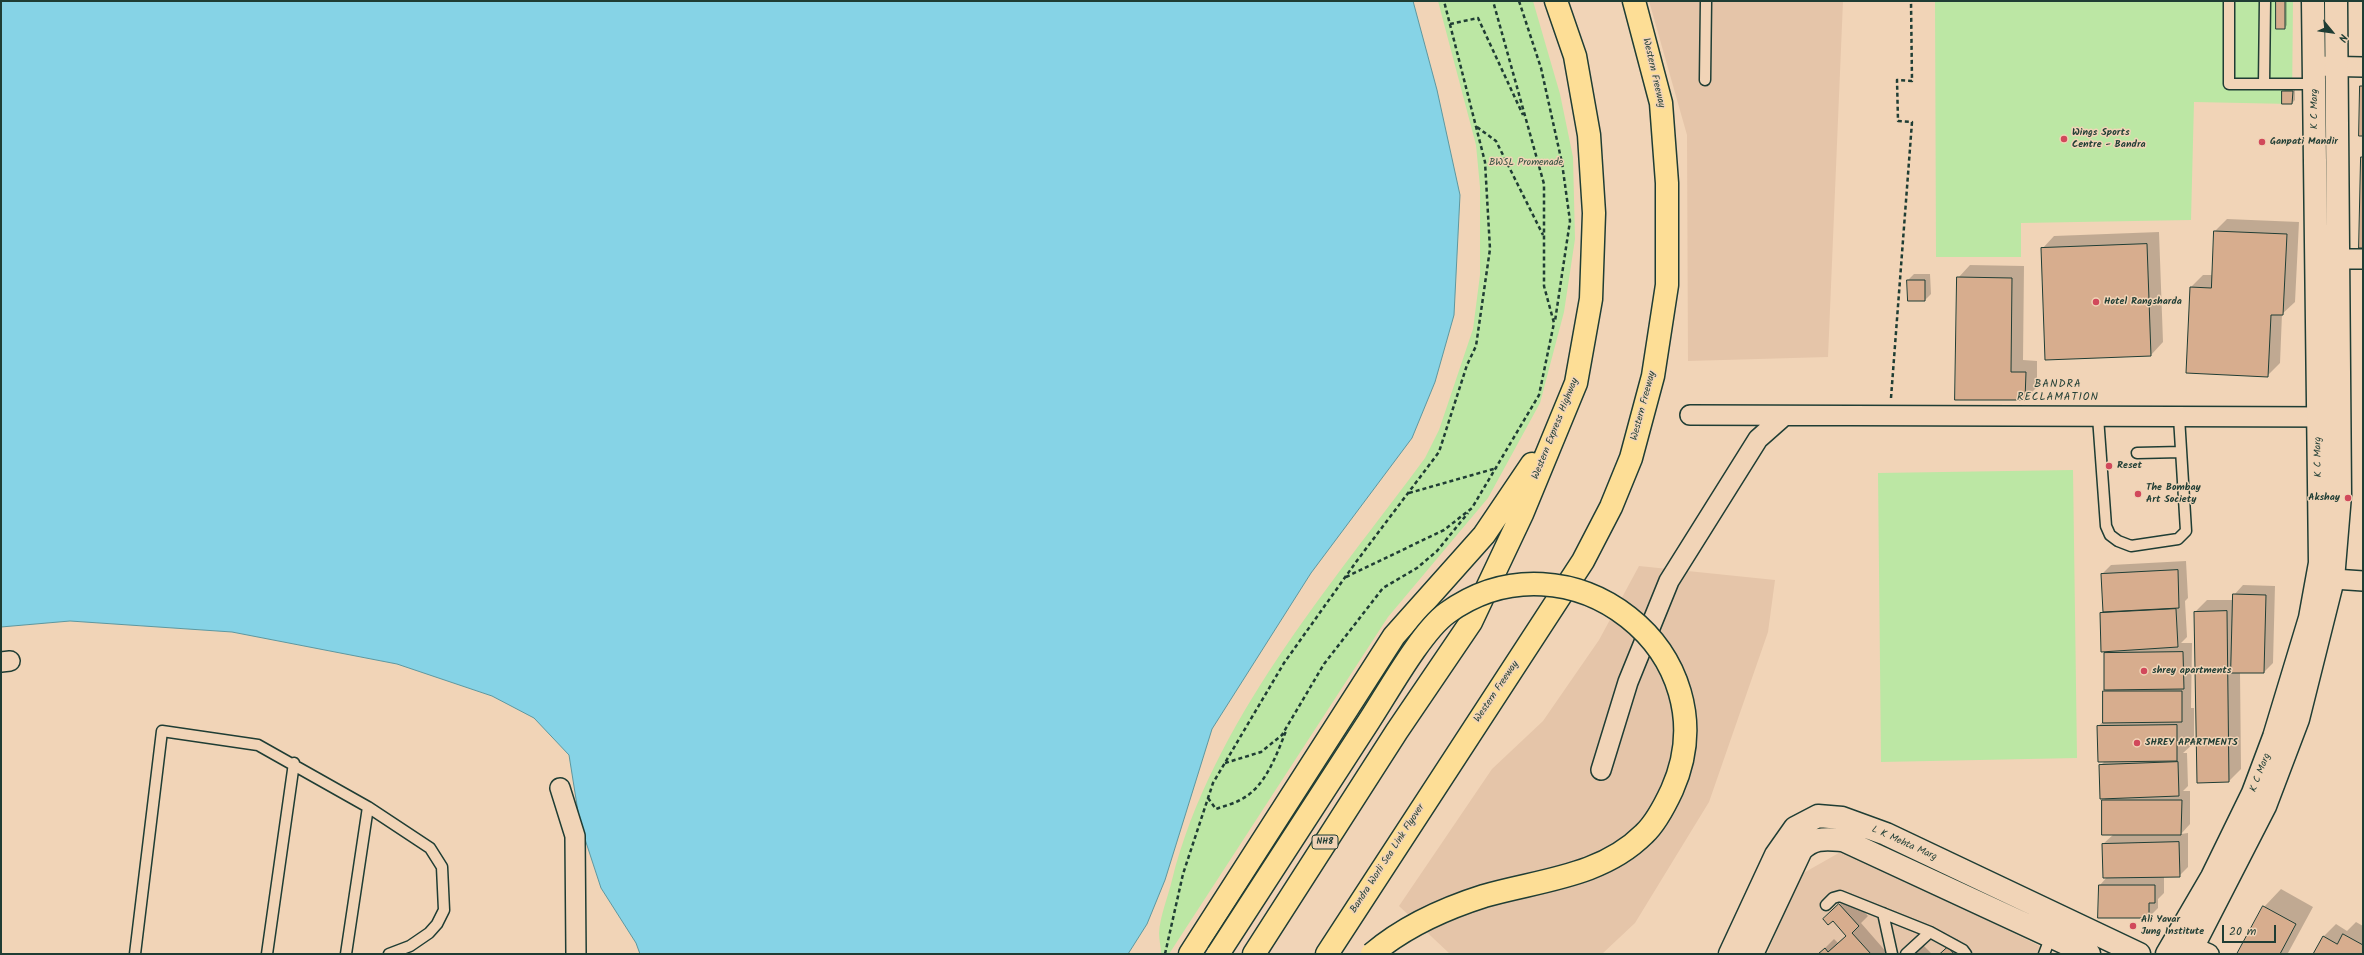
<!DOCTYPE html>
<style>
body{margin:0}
#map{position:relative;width:2364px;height:955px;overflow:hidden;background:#f1d4b7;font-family:Kalam,sans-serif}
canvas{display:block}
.frame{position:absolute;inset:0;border:2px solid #1f3d34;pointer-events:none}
.north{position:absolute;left:2312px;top:12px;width:40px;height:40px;-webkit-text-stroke:3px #f1d4b7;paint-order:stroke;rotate:119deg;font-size:11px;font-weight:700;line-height:16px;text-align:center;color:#1f3d34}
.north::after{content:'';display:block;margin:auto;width:14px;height:18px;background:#1f3d34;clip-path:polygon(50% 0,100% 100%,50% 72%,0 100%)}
.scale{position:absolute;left:2222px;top:925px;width:54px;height:18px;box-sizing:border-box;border:2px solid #1f3d34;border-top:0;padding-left:5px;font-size:12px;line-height:14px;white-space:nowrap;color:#1f3d34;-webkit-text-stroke:3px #f1d4b7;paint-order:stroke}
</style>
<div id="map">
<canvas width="2364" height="955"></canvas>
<div class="frame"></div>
<div class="north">N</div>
<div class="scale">20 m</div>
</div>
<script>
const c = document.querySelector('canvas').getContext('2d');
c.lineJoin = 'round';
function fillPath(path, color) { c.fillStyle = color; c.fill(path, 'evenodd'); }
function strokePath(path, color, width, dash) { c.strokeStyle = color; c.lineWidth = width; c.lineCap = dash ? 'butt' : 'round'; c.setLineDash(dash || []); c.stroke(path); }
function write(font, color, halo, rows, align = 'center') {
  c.font = font + ' Kalam,sans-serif'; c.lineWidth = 3; c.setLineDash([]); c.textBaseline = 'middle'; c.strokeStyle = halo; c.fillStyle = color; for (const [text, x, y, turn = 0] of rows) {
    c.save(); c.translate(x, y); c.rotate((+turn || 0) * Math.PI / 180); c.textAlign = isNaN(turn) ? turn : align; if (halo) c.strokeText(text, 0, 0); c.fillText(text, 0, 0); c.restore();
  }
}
fillPath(new Path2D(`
 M 1649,1 L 1843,1 L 1828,357 L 1688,361 L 1687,135 Z
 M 1639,566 L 1775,580 L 1768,632 L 1709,802 L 1635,923 L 1602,954 L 1450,954 L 1399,906 L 1492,769 L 1543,721 L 1599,640 Z
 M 1844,850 L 2056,954 L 1767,954 L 1800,875 Z`), '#e5c5a9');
fillPath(new Path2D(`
 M 1438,1 L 1533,1 L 1560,94 L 1573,157 L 1575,239 L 1564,312 L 1540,403 L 1488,498 L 1388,617 L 1169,954 L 1161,954 C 1161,947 1159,940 1159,933 C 1160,916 1168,897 1172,880 C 1212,722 1329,588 1425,458 L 1439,430 L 1473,329 L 1480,275 L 1480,187 L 1476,145 Z
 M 1935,1 L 2293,1 L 2292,104 L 2194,102 L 2191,220 L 2021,223 L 2021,257 L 1936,257 Z
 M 2073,470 L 2077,758 L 1881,762 L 1878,473 Z`), '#bce7a4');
const water = new Path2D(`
 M 1,1 L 1413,1 L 1437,90 L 1460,195 L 1454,315 L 1435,382 L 1412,438 L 1311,573 L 1212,729 L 1165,880 L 1147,924 L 1128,954 L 640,954 L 636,943 L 601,888 L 580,824 L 569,755 L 534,718 L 492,696 L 397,664 L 232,632 L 70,621 L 1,627 Z`);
fillPath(water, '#86d3e6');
strokePath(water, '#5d979f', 1);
fillPath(new Path2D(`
 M 2277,1 L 2287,1 L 2287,25 L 2285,28 Z
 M 2286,89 L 2295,89 L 2295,100 L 2292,103 L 2283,92 Z
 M 2227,219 L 2299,222 L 2295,302 L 2282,314 L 2280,363 L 2267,376 L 2191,287 L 2203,275 L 2213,275 L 2215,231 Z
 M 2159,232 L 2163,342 L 2151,355 L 2042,249 L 2054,236 Z
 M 1970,265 L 2024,266 L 2023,360 L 2037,361 L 2037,387 L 2025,399 L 1958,278 Z
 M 1914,274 L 1930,274 L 1931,294 L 1925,300 L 1908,280 Z
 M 2186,561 L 2188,598 L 2185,601 L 2187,637 L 2181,643 L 2192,643 L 2191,708 L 2194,708 L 2194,743 L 2183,753 L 2187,753 L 2188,786 L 2183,791 L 2190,791 L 2190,824 L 2181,834 L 2188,833 L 2188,867 L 2179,876 L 2164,876 L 2164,893 L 2158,899 L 2158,908 L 2149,917 L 2099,917 L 2100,885 L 2107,877 L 2103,844 L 2114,834 L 2103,801 L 2106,798 L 2100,766 L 2105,761 L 2098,726 L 2104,721 L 2104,692 L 2107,689 L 2105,653 L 2107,650 L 2101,614 L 2104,611 L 2102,574 L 2111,565 Z
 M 2243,585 L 2275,586 L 2273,663 L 2264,672 L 2240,672 L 2241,769 L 2229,781 L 2195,612 L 2207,600 L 2234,600 L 2234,595 Z
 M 2281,889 L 2313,907 L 2288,953 L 2239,954 L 2264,907 Z
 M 1849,896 L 1868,916 L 1861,923 L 1888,954 L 1819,954 L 1834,939 L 1838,943 L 1847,935 L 1833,910 Z
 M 2356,922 L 2363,926 L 2363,954 L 2314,954 L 2324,936 L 2336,924 L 2347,931 Z
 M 1957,939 L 1966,948 L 1961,954 L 1941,954 Z
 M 1923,945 L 1932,954 L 1913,954 Z`), '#0003');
const building = new Path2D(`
 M 2276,1 L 2285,1 L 2285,29 L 2276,29 Z
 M 2360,86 L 2363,86 L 2363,136 L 2359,136 Z
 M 2282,91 L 2293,91 L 2292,104 L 2282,104 Z
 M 2361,157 L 2363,157 L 2363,248 L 2359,248 Z
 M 2214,231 L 2287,234 L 2283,315 L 2271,315 L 2268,377 L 2186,373 L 2190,287 L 2211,288 Z
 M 2147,244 L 2151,356 L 2045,360 L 2041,248 Z
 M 1957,277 L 2012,278 L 2011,372 L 2026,372 L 2025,400 L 1955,400 Z
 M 1907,280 L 1925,280 L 1925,301 L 1908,301 Z
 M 2178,570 L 2179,608 L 2103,612 L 2101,574 Z
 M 2233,594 L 2266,595 L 2264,673 L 2231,673 Z
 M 2176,609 L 2178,647 L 2101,652 L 2100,613 Z
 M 2227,611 L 2229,782 L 2197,783 L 2194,612 Z
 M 2183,652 L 2184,689 L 2104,690 L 2104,653 Z
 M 2103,691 L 2182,691 L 2182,722 L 2103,723 Z
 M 2177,725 L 2177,761 L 2098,762 L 2097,726 Z
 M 2178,762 L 2179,796 L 2100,799 L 2099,765 Z
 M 2102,800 L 2182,800 L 2181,835 L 2102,835 Z
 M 2179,842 L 2180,877 L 2103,878 L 2102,844 Z
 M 2099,885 L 2155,885 L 2155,903 L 2149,903 L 2149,918 L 2098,918 Z
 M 1839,904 L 1859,926 L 1852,933 L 1871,954 L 1818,954 L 1825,948 L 1828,952 L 1846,936 L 1833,921 L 1828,925 L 1823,919 Z
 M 2263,906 L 2296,924 L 2280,954 L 2237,954 Z
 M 2343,934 L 2363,945 L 2363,954 L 2313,954 L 2323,936 L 2337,944 Z
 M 1948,947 L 1954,954 L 1940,954 Z`);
fillPath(building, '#d7ad8e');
strokePath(building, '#1f3d34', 1);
const lane = new Path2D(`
 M 2229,1 L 2229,84 L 2316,84
 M 1705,80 L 1706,1
 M 2264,84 L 2265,1
 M 2098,417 L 2106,526 L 2110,535 L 2118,541 L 2131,546 L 2178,539 L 2186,531 L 2179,417
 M 2137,453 L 2181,452
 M 1826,905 L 1833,898 L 1840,896 L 1930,932 L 1963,950 L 1966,954
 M 1883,913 L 1892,954
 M 135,954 L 162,731 L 258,745 L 368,807 L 430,848 L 442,867 L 444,910 L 437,924 L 429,933 L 410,946 L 389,954
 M 267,954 L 294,763
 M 346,954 L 368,807
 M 1906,954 L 1930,932
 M 2044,954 L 2051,936`);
const street = new Path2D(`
 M 2315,66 L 2363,67
 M 2324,259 L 2363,259
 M 1690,415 L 2332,417
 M 2319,578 L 2363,581
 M 1,662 L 10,661
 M 1601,770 L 1628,682 L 1669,581 L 1758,439 L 1784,416
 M 560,788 L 575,836 L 576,954
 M 2179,941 L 2209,954`);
const secondary = new Path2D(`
 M 1730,954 L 1776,855 L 1795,828 L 1818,816 L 1842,818 L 1886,834 L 2139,954
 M 1752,954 L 1801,850 C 1814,837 1825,839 1843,840 L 2089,954
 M 2167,954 L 2212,877 L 2253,793 L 2274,737 L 2310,618 L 2320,563 L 2313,1
 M 2189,954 L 2265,806 L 2298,719 L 2333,579 L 2340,495 L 2336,1`);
const highway = new Path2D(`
 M 1190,954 L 1394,636 L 1484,535 L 1532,464
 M 1254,954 L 1397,731 L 1471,622 L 1522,514 L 1576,383 L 1591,299 L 1594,213 L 1589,135 L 1575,56 L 1556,1
 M 1327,954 L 1583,561 L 1611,507 L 1631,458 L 1653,376 L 1667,285 L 1667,183 L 1661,103 L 1634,1`);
strokePath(lane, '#1f3d34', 13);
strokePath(street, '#1f3d34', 22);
strokePath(secondary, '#1f3d34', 25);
strokePath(highway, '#1f3d34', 25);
strokePath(new Path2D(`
 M 1519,1 L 1541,68 L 1562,163 L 1570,221 L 1555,321
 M 1450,24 L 1478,18 L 1523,115
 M 1477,127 L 1496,141 L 1543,235
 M 1891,398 L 1912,122 L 1898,121 L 1897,80 L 1912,81 L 1911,1
 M 1409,493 L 1497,468
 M 1346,577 L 1444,530 L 1472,508 L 1539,395 L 1554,323 L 1544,286 L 1544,184 L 1493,1
 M 1225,763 L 1261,752 L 1282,735 L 1324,664 L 1383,588 L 1417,568 L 1437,551 L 1468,513
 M 1208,798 L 1216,809 C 1224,806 1233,804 1240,800 C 1265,788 1276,756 1286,731
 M 1165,954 L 1183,874 L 1213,783 L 1284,663 L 1356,562 L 1439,452 L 1467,365 L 1476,346 L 1490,249 L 1485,162 L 1444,1`), '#1f3d34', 2.5, [4, 3]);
strokePath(lane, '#f1d4b7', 10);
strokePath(street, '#f1d4b7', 19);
strokePath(secondary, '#f1d4b7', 22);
strokePath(highway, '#fdde96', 22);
const highwayBridge = new Path2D(`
 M 1218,954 C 1269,876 1319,798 1369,721 C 1388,692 1421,632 1447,613 C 1569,525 1733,653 1672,790 C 1665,805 1656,823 1644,834 C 1601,877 1539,880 1484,896 C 1443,909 1405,926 1372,954`);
strokePath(highwayBridge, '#1f3d34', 25, []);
strokePath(highwayBridge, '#fdde96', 22);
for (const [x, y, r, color] of [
 [2064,139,4,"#d1495b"],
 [2262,142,4,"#d1495b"],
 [2096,302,4,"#d1495b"],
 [2109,466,4,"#d1495b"],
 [2138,494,4,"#d1495b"],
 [2348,498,4,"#d1495b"],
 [2144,671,4,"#d1495b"],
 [2137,743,4,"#d1495b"],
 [2133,926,4,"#d1495b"]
]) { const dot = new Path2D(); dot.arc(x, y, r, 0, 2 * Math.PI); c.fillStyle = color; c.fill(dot); strokePath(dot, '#f1d4b7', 1.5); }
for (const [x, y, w] of [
 [1325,842,26]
]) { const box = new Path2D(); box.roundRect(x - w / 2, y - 7, w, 14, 3); c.fillStyle = '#f1d4b7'; c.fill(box); strokePath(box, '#1f3d34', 1); }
write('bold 9px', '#1f3d34', null, [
 ["NH8",1325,842]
]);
write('10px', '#1f3d34', '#f1d4b7', [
 ["Western Freeway",1653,73,77],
 ["K C Marg",2315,109,-90],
 ["Western Freeway",1644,406,-75],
 ["Western Express Highway",1556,429,-68],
 ["K C Marg",2319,457,-91],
 ["Western Freeway",1497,692,-56],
 ["K C Marg",2261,773,-69],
 ["L K Mehta Marg",1904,844,24],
 ["Bandra Worli Sea Link Flyover",1388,859,-57]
]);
write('bold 10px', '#1f3d34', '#f1d4b7', [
 ["Wings Sports",2072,133],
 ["Centre - Bandra",2072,145],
 ["Ganpati Mandir",2270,142],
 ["Hotel Rangsharda",2104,302],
 ["Reset",2117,466],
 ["The Bombay",2146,488],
 ["Art Society",2146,500],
 ["Akshay",2340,498,"right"],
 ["shrey apartments",2152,671],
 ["SHREY APARTMENTS",2145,743],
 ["Ali Yavar",2141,920],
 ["Jung Institute",2141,932]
], 'left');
write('10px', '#2f4e3f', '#f1d4b7', [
 ["BWSL Promenade",1526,163]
]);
c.letterSpacing = '1px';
write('11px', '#1f3d34', '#f1d4b7', [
 ["BANDRA",2058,385],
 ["RECLAMATION",2058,398]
]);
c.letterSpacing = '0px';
</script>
